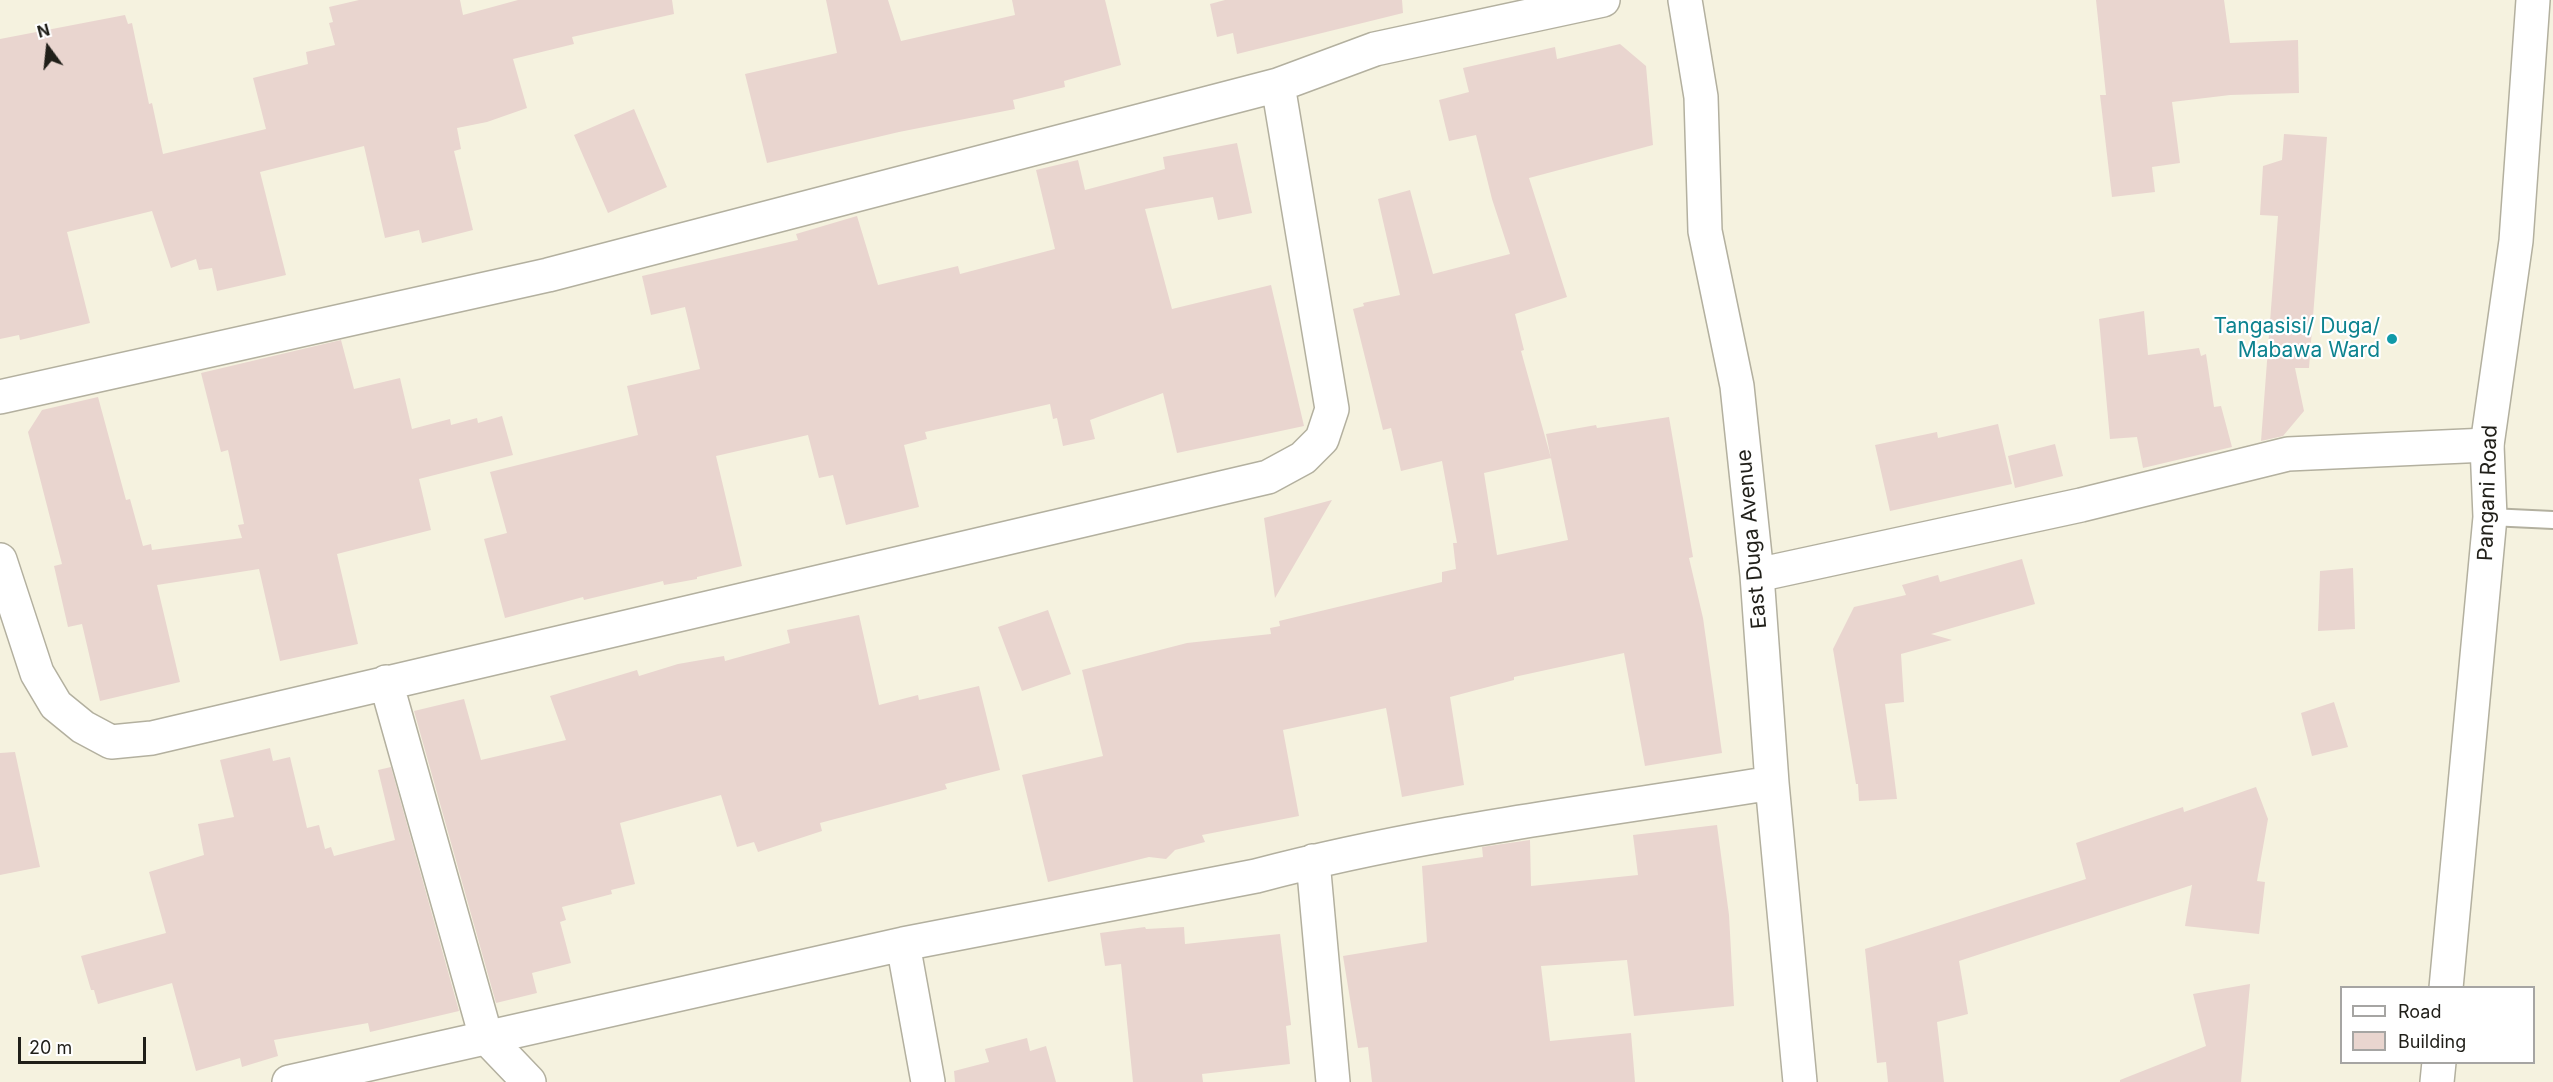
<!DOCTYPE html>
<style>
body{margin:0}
#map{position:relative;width:2553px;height:1082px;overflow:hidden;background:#f5f2df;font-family:Inter,sans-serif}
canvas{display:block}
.legend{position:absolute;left:2340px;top:986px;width:195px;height:78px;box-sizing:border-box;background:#fff;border:2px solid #a6a5a3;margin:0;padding:8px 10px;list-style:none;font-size:18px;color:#201f19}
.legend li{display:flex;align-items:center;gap:12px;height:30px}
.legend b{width:30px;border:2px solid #a6a5a3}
.north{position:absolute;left:18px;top:18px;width:60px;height:60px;-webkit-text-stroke:4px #fff;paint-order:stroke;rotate:345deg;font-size:16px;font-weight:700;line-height:24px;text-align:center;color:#201f19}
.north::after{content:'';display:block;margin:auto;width:21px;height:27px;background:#201f19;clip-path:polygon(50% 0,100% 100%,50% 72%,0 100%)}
.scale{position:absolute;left:18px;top:1037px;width:128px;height:27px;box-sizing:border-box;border:3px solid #201f19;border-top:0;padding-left:8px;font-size:18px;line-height:21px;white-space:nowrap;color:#201f19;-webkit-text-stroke:4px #fff;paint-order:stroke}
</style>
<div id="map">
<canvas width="2553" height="1082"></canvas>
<ul class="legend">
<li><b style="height:8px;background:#fff"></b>Road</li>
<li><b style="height:16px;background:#e9d5cf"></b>Building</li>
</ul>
<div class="north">N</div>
<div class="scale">20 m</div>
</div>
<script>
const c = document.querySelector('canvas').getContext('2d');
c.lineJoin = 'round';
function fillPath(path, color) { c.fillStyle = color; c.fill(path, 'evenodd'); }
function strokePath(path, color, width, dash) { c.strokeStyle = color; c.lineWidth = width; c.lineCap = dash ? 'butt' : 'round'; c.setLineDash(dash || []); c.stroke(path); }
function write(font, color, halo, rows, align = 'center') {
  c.font = font + ' Inter,sans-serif'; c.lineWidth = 4.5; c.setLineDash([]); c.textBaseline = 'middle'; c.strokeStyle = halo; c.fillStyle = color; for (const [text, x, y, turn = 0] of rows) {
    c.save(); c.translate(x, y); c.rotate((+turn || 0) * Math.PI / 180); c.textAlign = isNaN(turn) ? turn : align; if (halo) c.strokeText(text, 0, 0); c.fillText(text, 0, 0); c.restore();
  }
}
fillPath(new Path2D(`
 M 359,0 L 460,0 L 463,15 L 518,0 L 672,0 L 674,14 L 572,37 L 574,44 L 513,59 L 527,108 L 487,122 L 457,128 L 461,149 L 454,151 L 473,230 L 422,243 L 419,230 L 385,238 L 364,146 L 260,172 L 286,275 L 217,291 L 212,268 L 199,270 L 196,259 L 171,268 L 152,211 L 67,232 L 90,323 L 20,340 L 19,335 L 0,339 L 0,39 L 125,15 L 128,24 L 132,23 L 149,104 L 152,103 L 163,154 L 266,129 L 253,78 L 308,64 L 306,52 L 335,45 L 329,23 L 333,22 L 329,7 Z
 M 826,0 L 888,0 L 901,41 L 1015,15 L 1012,0 L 1105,0 L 1121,65 L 1064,81 L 1065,87 L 1013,100 L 1015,109 L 899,132 L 767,163 L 745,74 L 837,53 Z
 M 1225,0 L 1402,0 L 1403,13 L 1237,54 L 1233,33 L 1217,37 L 1210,4 Z
 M 2096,0 L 2224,0 L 2230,43 L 2298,40 L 2299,93 L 2230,95 L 2172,102 L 2180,163 L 2152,167 L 2155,192 L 2112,197 L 2100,95 L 2106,95 Z
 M 1620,44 L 1646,66 L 1653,145 L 1529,178 L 1567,297 L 1515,314 L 1524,350 L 1521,351 L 1551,458 L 1484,473 L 1497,555 L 1568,540 L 1546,434 L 1596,425 L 1597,428 L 1669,417 L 1693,557 L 1689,558 L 1703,618 L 1722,753 L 1645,766 L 1624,653 L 1514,677 L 1514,680 L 1450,697 L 1464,785 L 1402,797 L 1386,708 L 1283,730 L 1299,816 L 1202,835 L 1205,842 L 1175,850 L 1166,859 L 1149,857 L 1048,882 L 1022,775 L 1103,756 L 1082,670 L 1187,643 L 1271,634 L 1270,628 L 1280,626 L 1279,621 L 1442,582 L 1442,572 L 1456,569 L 1453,543 L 1457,543 L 1442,461 L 1401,471 L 1391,428 L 1383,430 L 1353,309 L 1364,306 L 1363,303 L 1400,295 L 1378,199 L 1410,190 L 1433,274 L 1510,254 L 1492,199 L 1476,135 L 1449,141 L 1439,100 L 1469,92 L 1463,68 L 1555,47 L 1557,59 Z
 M 634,109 L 667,187 L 608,213 L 574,135 Z
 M 2284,134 L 2327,137 L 2309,368 L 2295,368 L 2304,411 L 2283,436 L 2261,441 L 2278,216 L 2260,215 L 2263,166 L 2282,160 Z
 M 1237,143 L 1252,213 L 1218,220 L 1213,197 L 1145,209 L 1172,309 L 1271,285 L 1304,426 L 1177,453 L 1163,393 L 1090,420 L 1095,439 L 1063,446 L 1057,418 L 1053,419 L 1050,404 L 925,432 L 927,439 L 904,445 L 919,507 L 846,525 L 833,475 L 819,478 L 808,435 L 716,456 L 742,566 L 697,577 L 697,579 L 664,585 L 663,581 L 584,600 L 583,597 L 505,618 L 484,539 L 507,533 L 490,472 L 638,435 L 627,386 L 700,369 L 685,307 L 651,315 L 642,276 L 798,240 L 796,234 L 857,216 L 878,285 L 958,266 L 960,274 L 1055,249 L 1036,170 L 1078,160 L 1085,190 L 1165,169 L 1163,157 Z
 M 2144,311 L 2148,355 L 2199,348 L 2201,356 L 2206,354 L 2214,407 L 2221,406 L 2232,447 L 2143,468 L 2137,437 L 2110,439 L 2099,319 Z
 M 341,340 L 354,389 L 400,378 L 412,429 L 450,419 L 451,425 L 477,418 L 478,423 L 502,416 L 513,455 L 419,479 L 431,530 L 337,554 L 358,644 L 280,661 L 259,569 L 157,585 L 180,682 L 100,701 L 82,624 L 68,627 L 54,566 L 62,564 L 28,432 L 42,410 L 98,397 L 126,500 L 130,499 L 143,546 L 151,544 L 152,550 L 242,538 L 238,525 L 244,524 L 228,450 L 221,452 L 201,373 Z
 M 1998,424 L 2012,484 L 1890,511 L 1875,445 L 1937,432 L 1938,438 Z
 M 2055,444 L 2063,476 L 2015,488 L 2008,456 Z
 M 1332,500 L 1275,598 L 1264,518 Z
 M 2022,559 L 2035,604 L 1931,634 L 1952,640 L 1901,654 L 1904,702 L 1885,704 L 1897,799 L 1859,801 L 1858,784 L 1856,784 L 1833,649 L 1854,607 L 1906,595 L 1902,585 L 1938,575 L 1940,582 Z
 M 2353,568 L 2355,629 L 2318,631 L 2320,571 Z
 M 1048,610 L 1071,674 L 1022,691 L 998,627 Z
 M 859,615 L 879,705 L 918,695 L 919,700 L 979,686 L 1000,770 L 945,784 L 947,789 L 820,823 L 822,831 L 758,852 L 754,842 L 737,847 L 721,795 L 620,823 L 635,884 L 611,890 L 612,894 L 562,907 L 566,920 L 560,922 L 571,963 L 532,973 L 537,993 L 496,1003 L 414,711 L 464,699 L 481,760 L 566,740 L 550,696 L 637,670 L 639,676 L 678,664 L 724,656 L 725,661 L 790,643 L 787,630 Z
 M 2334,702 L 2348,747 L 2312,756 L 2301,713 Z
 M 270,748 L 273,761 L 290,757 L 307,828 L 319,825 L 325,849 L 331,847 L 334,856 L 395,840 L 378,770 L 391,767 L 459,1011 L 370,1032 L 368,1023 L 274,1040 L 278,1056 L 242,1067 L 240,1058 L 196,1071 L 172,983 L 98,1004 L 94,990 L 91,990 L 81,956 L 166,933 L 149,872 L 204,855 L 198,824 L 234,817 L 220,760 Z
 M 15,752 L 40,867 L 0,875 L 0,753 Z
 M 2256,787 L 2268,819 L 2257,881 L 2265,882 L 2259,934 L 2185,926 L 2192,885 L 1959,961 L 1968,1014 L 1937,1022 L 1944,1082 L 1888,1082 L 1886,1062 L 1877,1063 L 1865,949 L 2086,879 L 2076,843 L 2183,807 L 2184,812 Z
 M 1717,825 L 1729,915 L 1734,1006 L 1634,1016 L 1627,960 L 1541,966 L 1550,1041 L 1631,1033 L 1635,1082 L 1372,1082 L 1368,1047 L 1358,1048 L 1343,956 L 1427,942 L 1422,866 L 1483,857 L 1482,847 L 1530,840 L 1531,886 L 1638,875 L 1633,835 Z
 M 1145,927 L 1146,929 L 1184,927 L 1185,944 L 1280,934 L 1291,1025 L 1286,1026 L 1290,1064 L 1202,1074 L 1203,1082 L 1133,1082 L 1121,964 L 1105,966 L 1100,933 Z
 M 2250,984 L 2241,1082 L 2120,1082 L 2120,1080 L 2206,1046 L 2193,994 Z
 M 1027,1038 L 1030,1051 L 1046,1046 L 1056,1082 L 955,1082 L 954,1071 L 989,1062 L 985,1049 Z`), '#e9d5cf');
const lane = new Path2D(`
 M 2490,517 L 2553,520`);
const street = new Path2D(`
 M 1685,0 L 1701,97 L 1705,231 L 1737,386 L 1757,575 L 1772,783 L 1800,1082
 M 0,397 L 548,275 L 1278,85 L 1375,49 L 1603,0
 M 0,560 L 37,673 L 56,705 L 83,727 L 111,742 L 152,738 L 1268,477 L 1303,458 L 1322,439 L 1332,409 L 1278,85
 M 1757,575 L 2081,505 L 2288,454 L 2487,445
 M 386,682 L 486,1037 L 529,1082
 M 1313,861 L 1333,1082
 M 903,944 L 928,1082
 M 289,1082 L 903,944 L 1256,876 C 1425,831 1600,811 1772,783`);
const secondary = new Path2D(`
 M 2446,988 L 2490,517 L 2487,445 L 2516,241 L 2533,0
 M 2437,1082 L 2439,1062`);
strokePath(lane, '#b3b09f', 20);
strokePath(street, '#b3b09f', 36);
strokePath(secondary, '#b3b09f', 36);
strokePath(lane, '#fff', 16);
strokePath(street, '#fff', 33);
strokePath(secondary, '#fff', 33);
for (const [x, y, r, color] of [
 [2392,339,6,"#0f9aa8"]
]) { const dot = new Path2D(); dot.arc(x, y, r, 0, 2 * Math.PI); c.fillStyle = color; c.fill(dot); strokePath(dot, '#fff', 2); }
write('21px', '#0d838f', '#fff', [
 ["Tangasisi/ Duga/",2380,327],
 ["Mabawa Ward",2380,351]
], 'right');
write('21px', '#201f19', '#fff', [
 ["Pangani Road",2488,493,-88],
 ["East Duga Avenue",1752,539,-95]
]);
</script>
